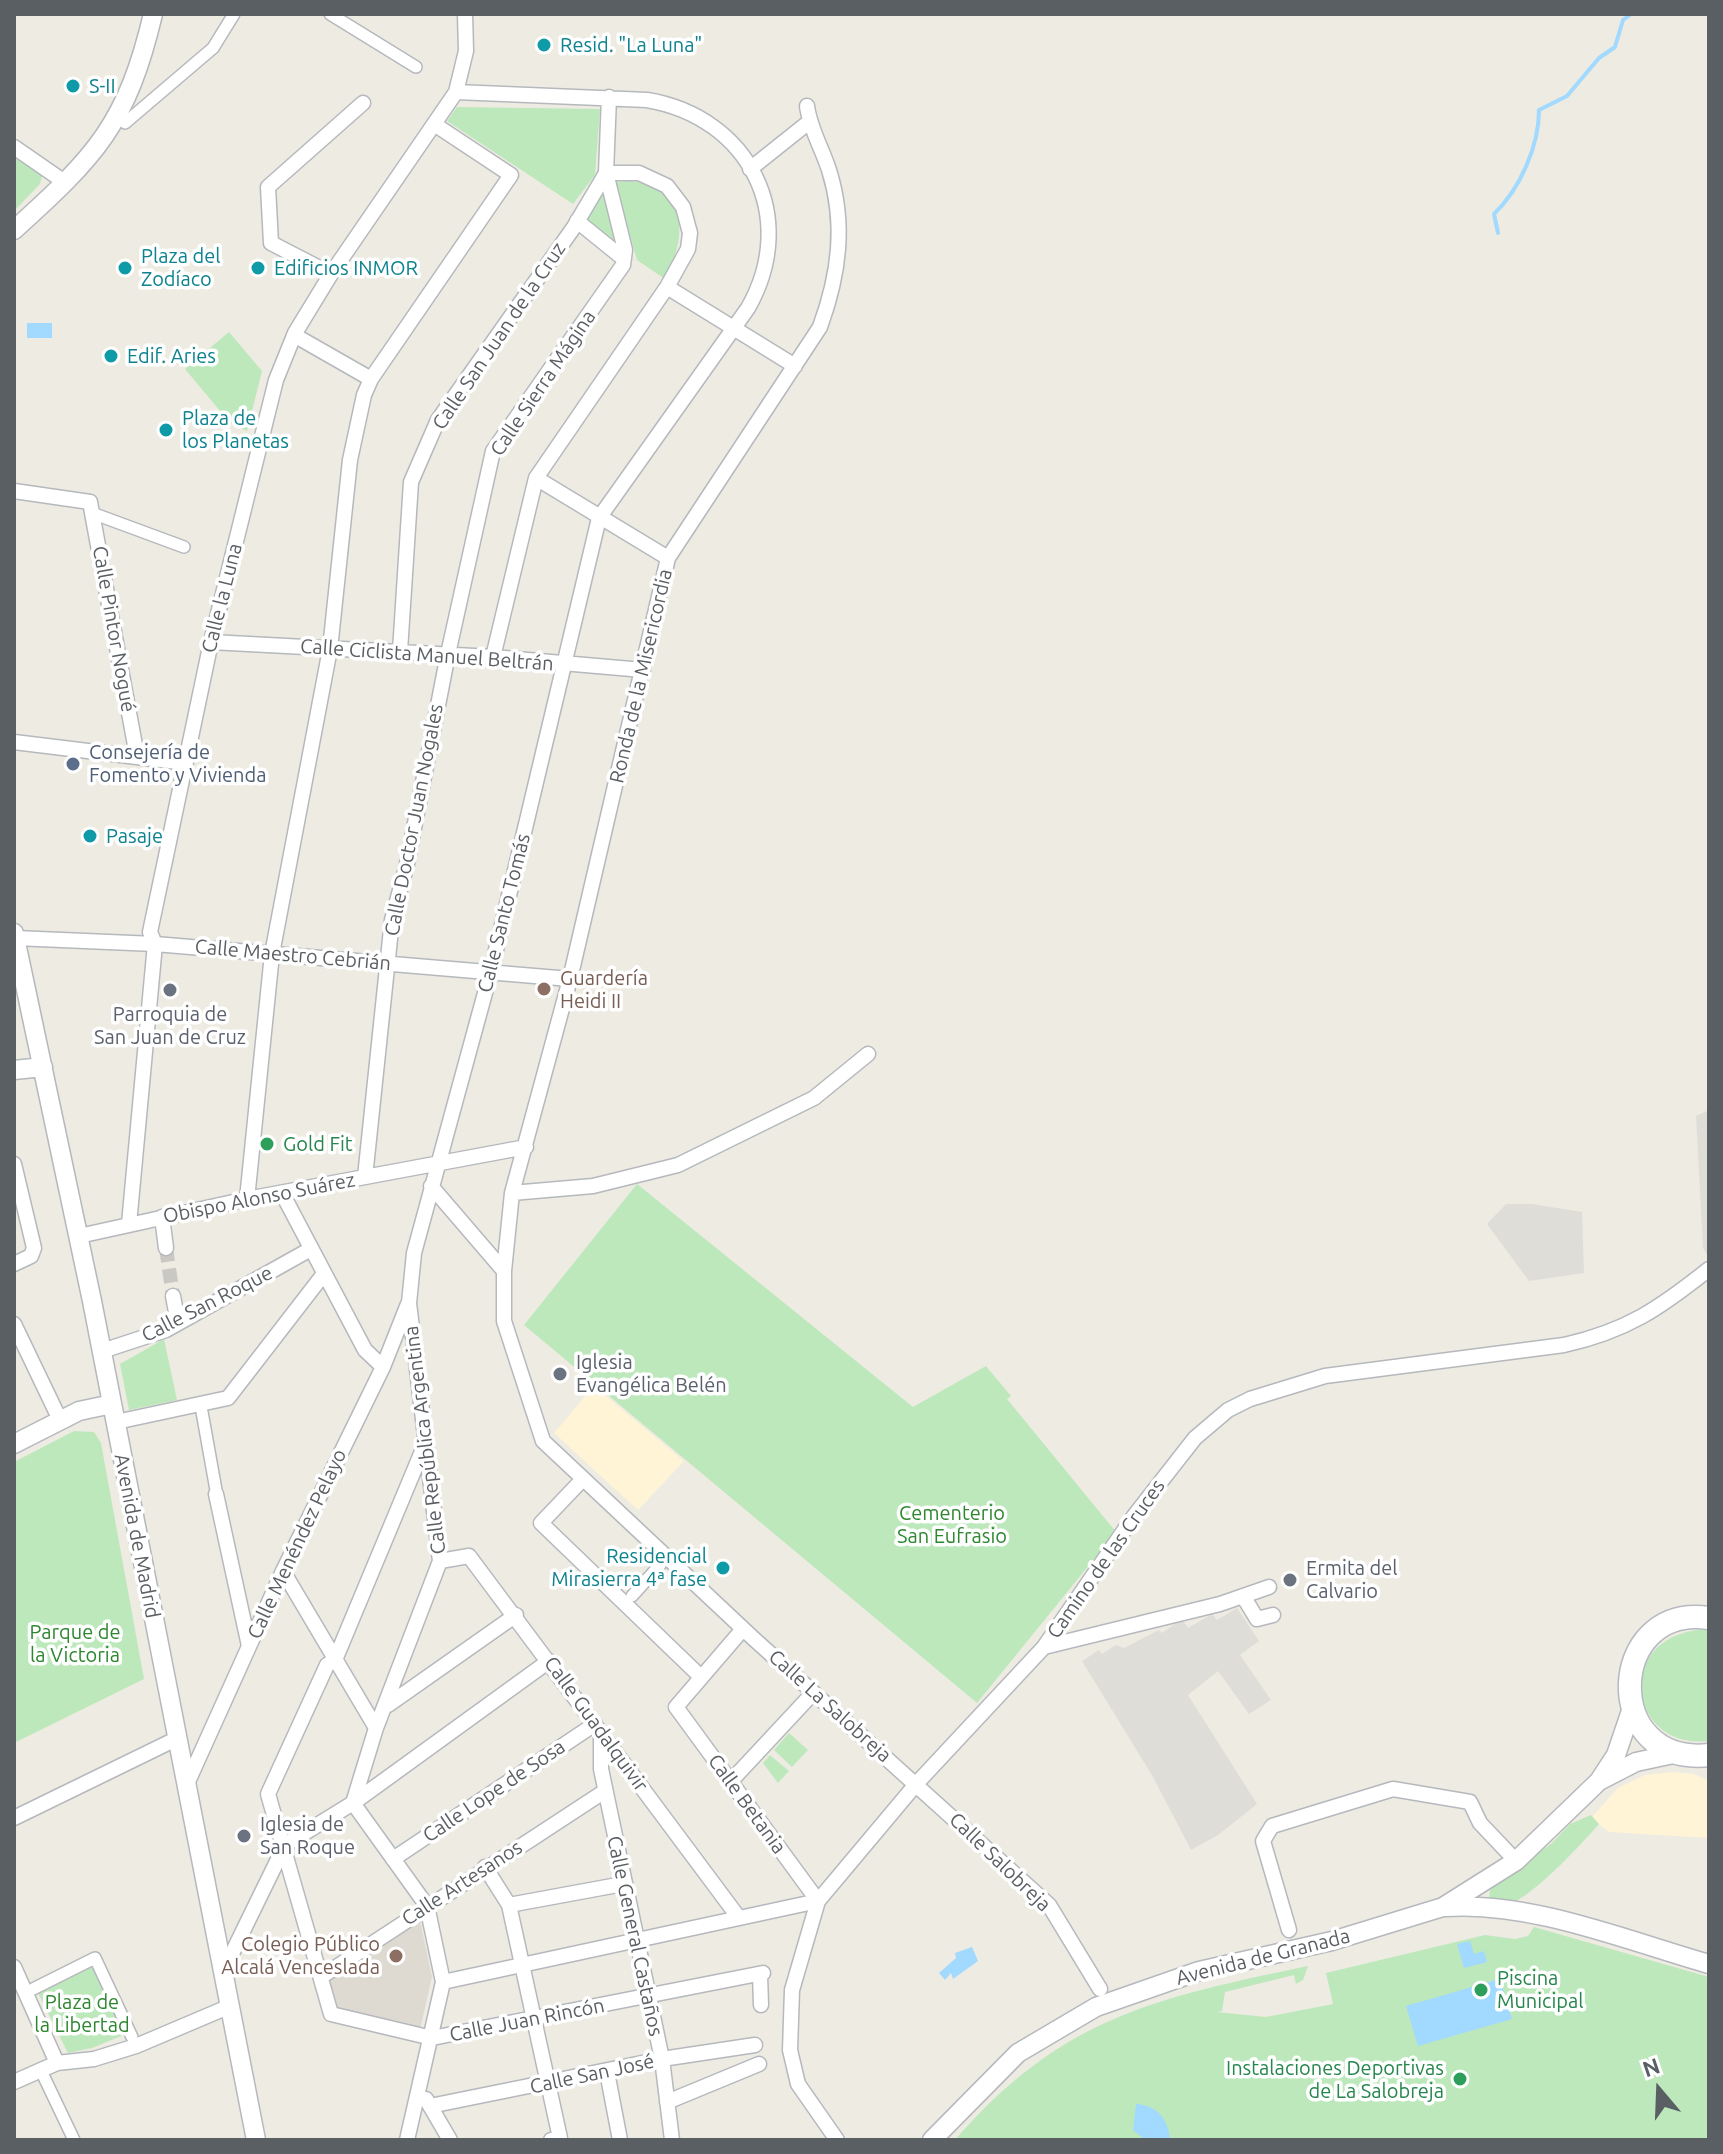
<!DOCTYPE html>
<meta charset="utf-8">
<style>
body{margin:0}
#map{position:relative;width:1723px;height:2154px;overflow:hidden;background:#eeebe2;font-family:Ubuntu,sans-serif}
canvas{display:block}
.frame{position:absolute;inset:0;border:16px solid #5a5f64;pointer-events:none}
.north{position:absolute;left:1619px;top:2050px;width:80px;height:80px;-webkit-text-stroke:6px #fff;paint-order:stroke;rotate:341deg;font-size:22px;font-weight:700;line-height:32px;text-align:center;color:#5a5f64}
.north::after{content:'';display:block;margin:auto;width:28px;height:36px;background:#5a5f64;clip-path:polygon(50% 0,100% 100%,50% 72%,0 100%)}
</style>
<div id="map">
<canvas width="1723" height="2154"></canvas>
<div class="frame"></div>
<div class="north">N</div>
</div>
<script>
const c = document.querySelector('canvas').getContext('2d');
c.lineJoin = 'round';
function fillPath(path, color) { c.fillStyle = color; c.fill(path, 'evenodd'); }
function strokePath(path, color, width, dash) { c.strokeStyle = color; c.lineWidth = width; c.lineCap = dash ? 'butt' : 'round'; c.setLineDash(dash || []); c.stroke(path); }
function write(font, color, halo, rows, align = 'center') {
  c.font = font + ' Ubuntu,sans-serif'; c.lineWidth = 7; c.setLineDash([]); c.textBaseline = 'middle'; c.strokeStyle = halo; c.fillStyle = color; for (const [text, x, y, turn = 0] of rows) {
    c.save(); c.translate(x, y); c.rotate((+turn || 0) * Math.PI / 180); c.textAlign = isNaN(turn) ? turn : align; if (halo) c.strokeText(text, 0, 0); c.fillText(text, 0, 0); c.restore();
  }
}
fillPath(new Path2D(`
 M 594,1386 L 684,1461 L 638,1510 L 554,1433 Z
 M 1673,1772 L 1694,1774 L 1709,1781 L 1709,1838 L 1609,1832 L 1591,1818 L 1618,1788 L 1645,1775 Z`), '#fff4d6');
fillPath(new Path2D(`
 M 1709,1110 L 1709,1258 L 1703,1248 L 1696,1116 Z
 M 1506,1204 L 1532,1204 L 1582,1212 L 1584,1273 L 1529,1281 L 1487,1224 Z
 M 1237,1608 L 1259,1641 L 1240,1655 L 1271,1700 L 1249,1714 L 1218,1671 L 1188,1695 L 1257,1804 L 1218,1835 L 1191,1850 L 1153,1777 L 1082,1661 L 1099,1650 L 1102,1654 L 1116,1645 L 1124,1648 L 1159,1630 L 1162,1633 L 1182,1619 L 1188,1628 L 1212,1614 L 1217,1620 Z`), '#dfddd7');
fillPath(new Path2D(`
 M 420,1920 L 432,1977 L 420,2030 L 335,2009 L 328,1980 Z`), '#dedad1');
fillPath(new Path2D(`
 M 457,107 L 600,109 L 595,175 L 573,204 L 447,121 Z
 M 14,153 L 42,176 L 40,184 L 14,211 Z
 M 631,181 C 690,189 687,238 665,279 L 637,260 L 615,182 Z
 M 603,190 L 618,245 L 585,219 Z
 M 229,332 L 262,371 L 247,431 L 230,423 L 185,369 Z
 M 637,1184 L 913,1407 L 986,1366 L 1011,1396 L 1007,1399 L 1116,1532 L 977,1703 L 524,1325 Z
 M 164,1339 L 177,1400 L 129,1410 L 120,1364 Z
 M 74,1431 L 94,1432 L 101,1443 L 144,1679 L 14,1743 L 14,1462 Z
 M 1709,1629 L 1709,1741 C 1627,1751 1610,1632 1709,1629 Z
 M 789,1733 L 808,1750 L 792,1767 L 774,1750 Z
 M 770,1755 L 789,1771 L 778,1783 L 763,1763 Z
 M 1591,1815 L 1599,1824 C 1582,1843 1527,1905 1501,1906 C 1497,1906 1493,1903 1489,1902 L 1490,1890 L 1495,1885 L 1552,1843 L 1570,1824 Z
 M 1534,1927 L 1709,1977 L 1709,2140 L 955,2140 C 1062,2017 1155,1998 1308,1966 L 1303,1980 L 1296,1984 L 1294,1975 L 1225,1992 L 1222,2011 L 1217,2012 L 1266,2017 L 1333,2004 L 1326,1973 L 1485,1935 L 1515,1939 L 1528,1936 Z
 M 92,1966 L 126,2034 L 92,2048 L 68,2053 L 38,1993 Z`), '#bde8bc');
fillPath(new Path2D(`
 M 27,323 L 52,323 L 52,338 L 27,338 Z
 M 1470,1941 L 1474,1954 L 1484,1951 L 1487,1962 L 1464,1968 L 1457,1944 Z
 M 972,1947 L 978,1961 L 953,1979 L 951,1973 L 945,1980 L 939,1973 L 956,1958 L 955,1953 Z
 M 1500,1979 L 1512,2019 L 1418,2046 L 1406,2006 Z
 M 1136,2104 C 1157,2105 1169,2120 1170,2140 L 1140,2140 L 1142,2137 L 1133,2130 Z`), '#a1d9ff');
strokePath(new Path2D(`
 M 1498,233 L 1494,214 C 1520,189 1539,146 1539,110 L 1567,96 L 1599,58 L 1615,47 L 1623,20 L 1631,14`), '#a1d9ff', 4);
strokePath(new Path2D(`
 M 166,1248 L 173,1296`), '#c9c8c2', 14, [14, 7]);
const pedestrian = new Path2D(`
 M 330,14 L 416,67
 M 125,123 L 213,48 L 234,14
 M 92,513 L 184,547
 M 202,1412 L 216,1490
 M 632,1596 L 660,1565
 M 33,1989 L 95,1958 L 132,2037
 M 44,2077 L 74,2140`);
const minor = new Path2D(`
 M 807,106 C 810,129 822,148 829,170 C 846,224 839,275 820,327 L 668,558 L 570,979 L 512,1193 L 504,1271 L 504,1321 L 543,1441 L 754,1639 L 1049,1905 L 1100,1989
 M 14,147 L 66,183
 M 750,169 L 809,122
 M 577,221 L 624,259
 M 331,274 L 271,243 L 268,187 L 363,103
 M 667,287 L 795,366
 M 294,335 L 371,379
 M 536,478 L 668,558
 M 14,491 L 90,502 L 137,756
 M 211,642 L 493,657 L 643,670
 M 400,651 L 411,482 L 438,420 L 574,227 L 606,173
 M 493,657 L 536,478 L 667,287 L 688,249 L 690,233 L 683,207 L 667,186 L 639,173 L 606,173
 M 14,742 L 186,763
 M 15,938 L 155,944 L 570,979
 M 14,1164 L 34,1248 L 31,1256 L 14,1264
 M 365,1177 L 392,920 L 407,864 L 448,654 L 493,451 L 623,265 L 625,250 L 606,173 L 609,97
 M 431,1186 L 504,1271
 M 282,1193 L 365,1350 L 383,1367
 M 512,1193 L 593,1186 L 678,1165 L 814,1098 L 868,1054
 M 247,1199 L 272,954 L 330,649 L 350,460 L 364,395 L 371,379 L 511,175 L 434,124
 M 162,1217 L 166,1248
 M 129,1224 L 155,944 L 150,932 L 211,642 L 276,380 L 295,333 L 331,274 L 456,92 L 466,51 L 465,14
 M 79,1236 L 247,1199 L 526,1147
 M 173,1296 L 178,1323
 M 14,1324 L 60,1420
 M 102,1351 L 166,1330 L 309,1250
 M 116,1422 L 228,1398 L 323,1275
 M 423,1449 L 335,1660 L 327,1665 L 268,1794 L 331,2014 L 432,2038 L 763,1973
 M 582,1480 L 541,1523 L 701,1677
 M 216,1494 L 249,1646
 M 440,1561 L 469,1556 L 739,1918
 M 283,1571 L 376,1728
 M 1243,1596 L 1257,1619 L 1273,1615
 M 1044,1647 L 1220,1604 L 1269,1587
 M 388,1705 L 516,1615
 M 601,1732 L 601,1769 L 662,2059 L 672,2140
 M 731,1781 L 813,1693
 M 186,1786 L 283,1571 L 383,1367 L 408,1304
 M 14,1818 L 176,1739
 M 285,1845 L 353,1803 L 549,1661
 M 393,1859 L 595,1724
 M 485,1867 L 509,1905 L 560,2138 L 551,2140
 M 509,1905 L 623,1884
 M 1289,1930 L 1263,1841 L 1272,1826 L 1393,1789 L 1470,1802 L 1480,1823 L 1516,1861
 M 14,1967 L 57,2063
 M 222,1974 L 285,1845
 M 760,1974 L 761,2005
 M 321,1977 L 605,1791
 M 443,1982 L 818,1901 L 676,1707 L 743,1629
 M 607,2072 L 620,2140
 M 14,2082 L 57,2063 L 94,2059 L 136,2046 L 228,2007
 M 426,2099 L 450,2140
 M 667,2102 L 759,2064
 M 430,2106 L 662,2059 L 755,2045
 M 407,2140 L 443,1982 L 427,1906 L 353,1803 L 376,1728 L 440,1561 L 409,1303 L 414,1253 L 491,971 L 599,518 L 748,308 C 800,217 749,117 647,100 L 456,92
 M 837,2140 L 798,2084 L 790,2050 L 792,1990 L 818,1901 L 917,1783 L 1044,1647 L 1134,1516 L 1195,1438 L 1228,1410 L 1250,1399 L 1325,1376 L 1564,1345 C 1627,1331 1660,1308 1709,1269`);
const tertiary = new Path2D(`
 M 14,230 C 96,156 127,124 153,14
 M 14,933 L 92,1301 L 256,2140
 M 14,1070 L 43,1067
 M 14,1444 L 79,1411 L 112,1404
 M 1601,1780 L 1636,1762 L 1678,1753
 M 1446,1907 C 1531,1901 1628,1941 1709,1964
 M 932,2140 L 1018,2053 L 1096,2007 L 1199,1971 L 1332,1941 L 1443,1907 L 1516,1861 L 1599,1781 L 1616,1755 L 1632,1708`);
const secondary = new Path2D(`
 M 1709,1618 C 1606,1603 1601,1767 1709,1755`);
strokePath(pedestrian, '#b5b9bd', 14);
strokePath(minor, '#b5b9bd', 17);
strokePath(tertiary, '#b5b9bd', 21);
strokePath(secondary, '#b6bac0', 25);
strokePath(pedestrian, '#fff', 11);
strokePath(minor, '#fff', 14);
strokePath(tertiary, '#fff', 18);
strokePath(secondary, '#fff', 22);
for (const [x, y, r, color] of [
 [544,45,8,"#0f9aa8"],
 [73,86,8,"#0f9aa8"],
 [125,268,8,"#0f9aa8"],
 [258,268,8,"#0f9aa8"],
 [111,356,8,"#0f9aa8"],
 [166,430,8,"#0f9aa8"],
 [73,764,8,"#5c6f8a"],
 [90,836,8,"#0f9aa8"],
 [544,989,8,"#8d6e63"],
 [170,990,8,"#6b7280"],
 [267,1144,8,"#2e9e5b"],
 [560,1374,8,"#6b7280"],
 [723,1568,8,"#0f9aa8"],
 [1290,1580,8,"#6b7280"],
 [244,1836,8,"#6b7280"],
 [396,1956,8,"#8d6e63"],
 [1481,1990,8,"#2e9e5b"],
 [1460,2079,8,"#2e9e5b"]
]) { const dot = new Path2D(); dot.arc(x, y, r, 0, 2 * Math.PI); c.fillStyle = color; c.fill(dot); strokePath(dot, '#fff', 3); }
write('20px', '#0d838f', '#fff', [
 ["Resid. \"La Luna\"",560,45],
 ["S-II",89,86],
 ["Plaza del",141,256],
 ["Zodíaco",141,279],
 ["Edificios INMOR",274,268],
 ["Edif. Aries",127,356],
 ["Plaza de",182,418],
 ["los Planetas",182,441],
 ["Pasaje",106,836],
 ["Residencial",707,1556,"right"],
 ["Mirasierra 4ª fase",707,1579,"right"]
], 'left');
write('20px', '#5a5f64', '#fff', [
 ["Calle San Juan de la Cruz",499,336,-56],
 ["Calle Sierra Mágina",543,383,-56],
 ["Calle la Luna",222,598,-76],
 ["Calle Pintor Nogué",114,629,80],
 ["Calle Ciclista Manuel Beltrán",427,655,4],
 ["Ronda de la Misericordia",641,676,-77],
 ["Calle Doctor Juan Nogales",414,820,-79],
 ["Calle Santo Tomás",504,913,-76],
 ["Calle Maestro Cebrián",293,955,5],
 ["Obispo Alonso Suárez",259,1198,-11],
 ["Calle San Roque",207,1304,-27],
 ["Calle República Argentina",425,1440,-97],
 ["Avenida de Madrid",137,1536,79],
 ["Calle Menéndez Pelayo",297,1544,-65],
 ["Camino de las Cruces",1106,1559,-55],
 ["Calle La Salobreja",830,1706,42],
 ["Calle Guadalquivir",596,1724,54],
 ["Calle Lope de Sosa",494,1791,-34],
 ["Calle Betania",747,1804,54],
 ["Calle Salobreja",1000,1862,44],
 ["Calle Artesanos",462,1883,-33],
 ["Calle General Castaños",635,1936,78],
 ["Avenida de Granada",1263,1957,-14],
 ["Calle Juan Rincón",527,2020,-11],
 ["Calle San José",592,2074,-12]
]);
write('20px', '#4e5e75', '#fff', [
 ["Consejería de",89,752],
 ["Fomento y Vivienda",89,775]
], 'left');
write('20px', '#785e54', '#fff', [
 ["Guardería",560,978],
 ["Heidi II",560,1001],
 ["Colegio Público",380,1944,"right"],
 ["Alcalá Venceslada",380,1967,"right"]
], 'left');
write('20px', '#5b616d', '#fff', [
 ["Parroquia de",170,1014,"center"],
 ["San Juan de Cruz",170,1037,"center"],
 ["Iglesia",576,1362],
 ["Evangélica Belén",576,1385],
 ["Ermita del",1306,1568],
 ["Calvario",1306,1591],
 ["Iglesia de",260,1824],
 ["San Roque",260,1847]
], 'left');
write('20px', '#27864d', '#fff', [
 ["Gold Fit",283,1144],
 ["Piscina",1497,1978],
 ["Municipal",1497,2001],
 ["Instalaciones Deportivas",1444,2068,"right"],
 ["de La Salobreja",1444,2091,"right"]
], 'left');
write('20px', '#2e8730', '#fff', [
 ["Cementerio",952,1513],
 ["San Eufrasio",952,1536],
 ["Parque de",75,1632],
 ["la Victoria",75,1655],
 ["Plaza de",82,2002],
 ["la Libertad",82,2025]
]);
</script>
